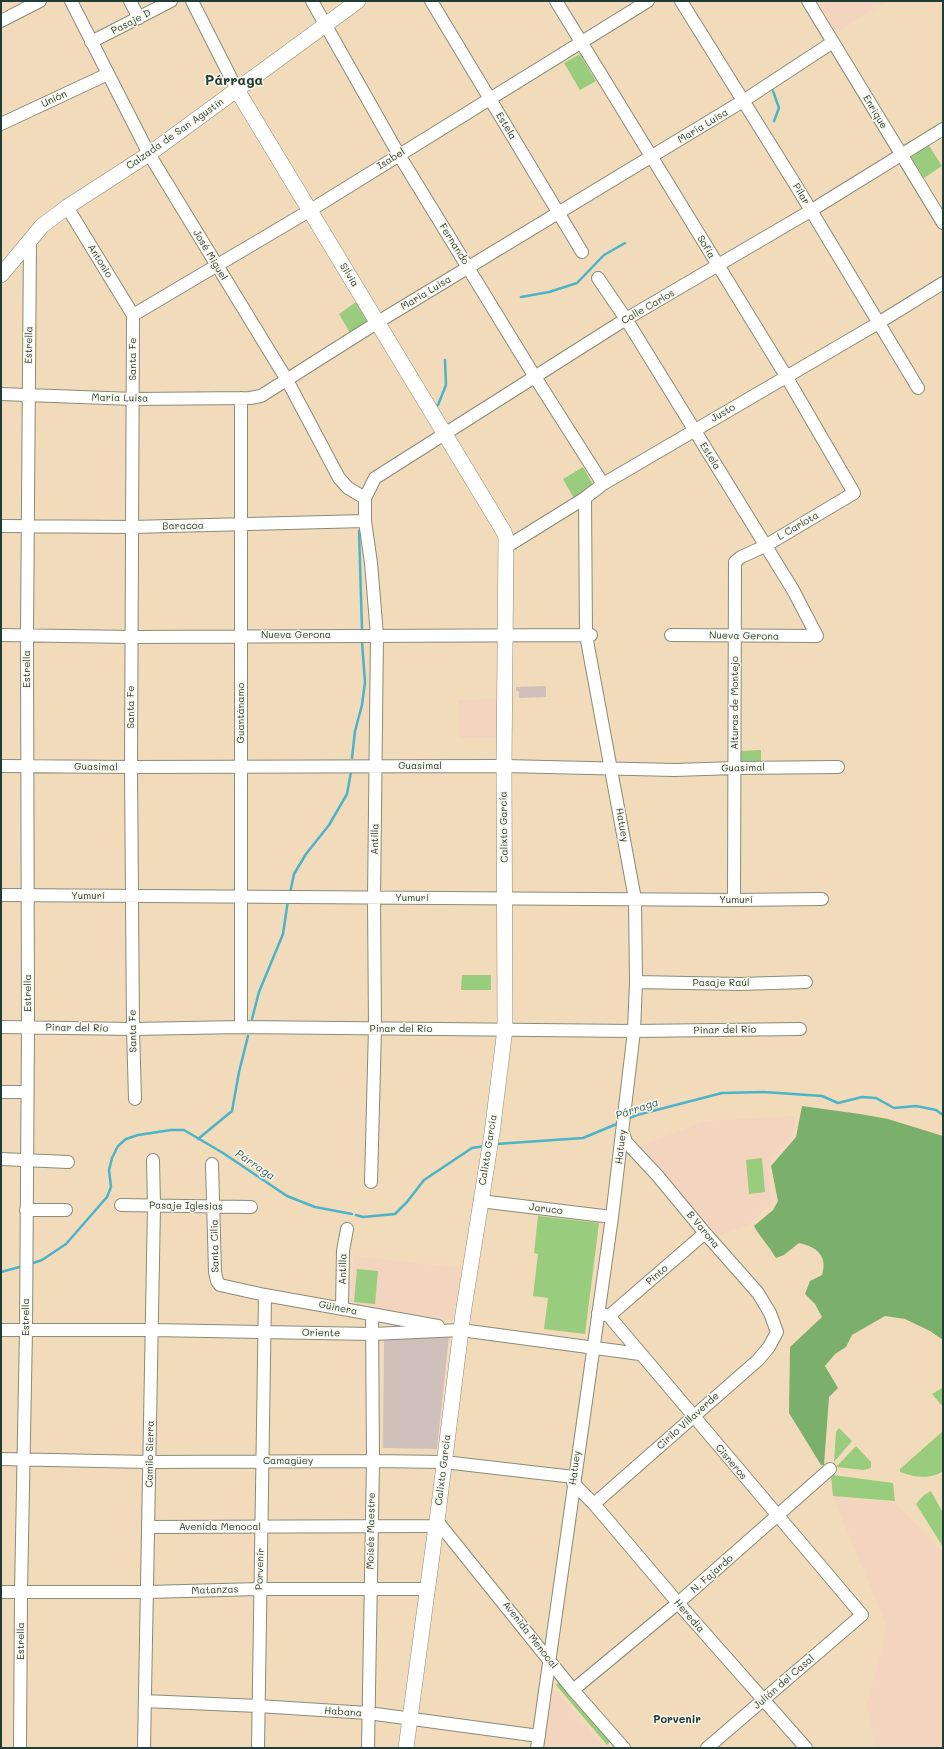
<!DOCTYPE html>
<meta charset="utf-8">
<style>
body{margin:0}
#map{position:relative;width:944px;height:1749px;overflow:hidden;background:#f2dbbb;font-family:Mali,sans-serif}
canvas{display:block}
.frame{position:absolute;inset:0;border:2px solid #1f3d34;pointer-events:none}
</style>
<div id="map">
<canvas width="944" height="1749"></canvas>
<div class="frame"></div>
</div>
<script>
const c = document.querySelector('canvas').getContext('2d');
c.lineJoin = 'round';
function fillPath(path, color) { c.fillStyle = color; c.fill(path, 'evenodd'); }
function strokePath(path, color, width, dash) { c.strokeStyle = color; c.lineWidth = width; c.lineCap = dash ? 'butt' : 'round'; c.setLineDash(dash || []); c.stroke(path); }
function write(font, color, halo, rows, align = 'center') {
  c.font = font + ' Mali,sans-serif'; c.lineWidth = 3; c.setLineDash([]); c.textBaseline = 'middle'; c.strokeStyle = halo; c.fillStyle = color; for (const [text, x, y, turn = 0] of rows) {
    c.save(); c.translate(x, y); c.rotate((+turn || 0) * Math.PI / 180); c.textAlign = isNaN(turn) ? turn : align; if (halo) c.strokeText(text, 0, 0); c.fillText(text, 0, 0); c.restore();
  }
}
fillPath(new Path2D(`
 M 818,1 L 888,1 L 836,32 Z
 M 497,699 L 498,738 L 459,738 L 458,700 Z
 M 796,1116 L 792,1136 L 768,1166 L 772,1202 L 747,1226 L 718,1236 L 638,1147 L 705,1121 Z
 M 353,1256 L 461,1268 L 453,1320 L 352,1304 Z
 M 833,1497 L 894,1502 L 943,1553 L 943,1748 L 876,1748 L 866,1705 L 878,1665 L 886,1624 Z
 M 553,1691 L 556,1691 L 605,1748 L 545,1748 Z`), '#f3d4bf');
fillPath(new Path2D(`
 M 546,686 L 546,697 L 519,698 L 519,691 L 516,691 L 516,687 Z
 M 449,1336 L 437,1449 L 383,1448 L 384,1338 Z`), '#cfc0bb');
fillPath(new Path2D(`
 M 580,54 L 596,81 L 580,90 L 564,63 Z
 M 928,144 L 942,166 L 924,178 L 910,156 Z
 M 356,302 L 368,322 L 350,333 L 339,314 Z
 M 583,467 L 595,488 L 575,500 L 563,479 Z
 M 761,750 L 761,762 L 741,762 L 740,751 Z
 M 462,975 L 491,975 L 491,990 L 461,990 Z
 M 762,1158 L 765,1192 L 749,1194 L 746,1160 Z
 M 538,1216 L 599,1223 L 585,1334 L 544,1329 L 548,1298 L 533,1296 L 538,1254 L 534,1253 Z
 M 357,1269 L 378,1271 L 375,1304 L 354,1302 Z
 M 943,1386 L 943,1407 L 932,1394 L 942,1388 Z
 M 839,1428 L 852,1441 L 834,1462 L 836,1432 Z
 M 943,1431 L 943,1471 C 931,1480 913,1477 900,1472 L 900,1469 Z
 M 856,1446 L 871,1462 L 871,1468 L 864,1470 L 836,1467 Z
 M 833,1475 L 893,1483 L 895,1501 L 833,1496 L 831,1476 Z
 M 931,1491 L 943,1513 L 943,1547 L 916,1504 L 924,1495 Z
 M 559,1681 L 611,1741 L 607,1745 L 556,1685 Z`), '#99cd7d');
fillPath(new Path2D(`
 M 802,1106 L 860,1114 L 888,1119 L 943,1136 L 943,1340 L 930,1331 L 905,1319 L 885,1316 L 852,1335 L 846,1347 L 835,1354 L 825,1366 L 838,1388 L 829,1397 L 824,1465 L 821,1465 L 789,1413 L 790,1347 L 822,1317 L 815,1304 L 805,1294 L 810,1281 L 822,1275 C 828,1256 817,1247 799,1243 L 784,1255 L 776,1258 C 769,1246 760,1237 754,1226 L 773,1210 L 778,1201 L 771,1166 L 796,1137 Z`), '#7ab06c');
strokePath(new Path2D(`
 M 773,91 L 779,108 L 774,121
 M 521,297 L 549,292 L 577,283 L 604,255 L 625,243
 M 435,407 L 438,405 L 446,385 L 445,360
 M 359,531 L 362,629
 M 352,758 L 355,731 L 362,705 L 365,682 L 362,642
 M 290,893 L 294,874 L 306,854 L 329,825 L 347,794 L 351,772
 M 252,1019 L 259,992 L 283,934 L 288,900
 M 627,1119 L 637,1115 L 722,1093 L 764,1092 L 822,1096 L 838,1103 L 862,1097 L 876,1098 L 894,1108 L 916,1106 L 936,1110 L 943,1115
 M 198,1139 L 232,1111 L 239,1072 L 248,1036
 M 496,1144 L 583,1138 L 619,1123
 M 356,1215 L 363,1217 L 395,1214 L 407,1202 L 424,1180 L 472,1148 L 485,1146
 M 30,1264 L 42,1260 L 66,1244 L 107,1197 L 111,1187 L 109,1170 L 112,1158 L 118,1146 L 126,1139 L 138,1135 L 171,1130 L 184,1130 L 223,1153 L 287,1196 L 315,1207 L 352,1214
 M 1,1272 L 23,1266`), '#4bb4c9', 2.5);
const minor = new Path2D(`
 M 71,1 L 149,154 L 287,380 L 339,478 L 348,488 L 365,498
 M 130,1 L 139,18
 M 192,1 L 237,90
 M 312,1 L 399,155 L 535,377 L 603,484
 M 431,1 L 582,252
 M 556,1 L 786,376 L 854,493 L 765,546 L 741,557 L 735,562 L 734,900
 M 681,1 L 795,184 L 918,388
 M 808,1 L 943,223
 M 1,21 L 40,1
 M 91,42 L 171,1
 M 1,124 L 108,74
 M 67,207 L 133,315
 M 598,278 L 626,319 L 793,590 L 817,636 L 671,635
 M 133,315 L 131,767 L 133,1029 L 135,1099
 M 133,315 L 309,211 L 648,1
 M 1,394 L 133,399 L 250,398 L 261,396 L 378,322 L 743,101 L 833,42
 M 1,526 L 132,527 L 365,521
 M 506,547 L 585,498 L 603,484 L 875,325 L 943,283
 M 1,635 L 132,637 L 591,635
 M 1,766 L 131,767 L 504,766 L 675,770 L 735,768 L 838,767
 M 1,895 L 734,900 L 822,899
 M 636,982 L 740,984 L 806,982
 M 1,1027 L 133,1029 L 241,1027 L 634,1031 L 800,1029
 M 241,1027 L 241,398
 M 1,1092 L 26,1092
 M 1,1159 L 68,1162
 M 212,1164 L 215,1272 L 217,1281 L 220,1285 L 265,1295 L 438,1326
 M 371,1182 L 375,1028 L 374,898 L 377,635 L 371,563 L 365,521 L 365,498 L 375,478 L 626,319 L 807,213 L 943,129
 M 480,1201 L 612,1217
 M 121,1205 L 251,1207
 M 26,1210 L 66,1210
 M 342,1308 L 343,1251 L 347,1229
 M 598,1313 L 609,1316 L 862,1615 L 707,1748
 M 609,1316 L 705,1233
 M 1,1330 L 152,1330 L 372,1334 L 461,1330 L 640,1354
 M 1,1459 L 149,1462 L 373,1461 L 444,1462 L 574,1477
 M 573,1483 L 594,1504 L 678,1603 L 806,1748
 M 594,1504 L 758,1360 L 769,1347 L 777,1332 L 770,1313 L 758,1293 L 705,1233 L 657,1175 L 626,1142 L 623,1133
 M 437,1521 L 573,1690 L 624,1748
 M 149,1527 L 436,1526 L 437,1521
 M 1,1592 L 148,1592 L 259,1589 L 428,1589
 M 573,1690 L 678,1603 L 830,1469
 M 145,1701 L 258,1706 L 368,1713 L 539,1736
 M 20,1748 L 21,1592 L 26,1330 L 28,1027 L 27,635 L 30,239
 M 144,1748 L 154,1206 L 153,1160
 M 258,1748 L 265,1295
 M 368,1748 L 373,1461 L 372,1315
 M 537,1748 L 612,1217 L 634,1031 L 636,982 L 635,899 L 586,635 L 585,498`);
const major = new Path2D(`
 M 237,90 L 504,532 L 506,538 L 504,766 L 505,1029 L 492,1133 L 463,1314 L 437,1521
 M 1,275 L 42,226 L 67,207 L 149,154 L 358,1
 M 406,1748 L 436,1526`);
strokePath(minor, '#888c78', 14);
strokePath(major, '#888c78', 16);
strokePath(minor, '#fff', 12);
strokePath(major, '#fff', 15);
write('10px', '#1f3d34', '#fbf7ec', [
 ["Pasaje D",131,22,-27],
 ["Unión",54,99,-25],
 ["Enrique",875,112,59],
 ["Estela",506,126,59],
 ["María Luisa",703,126,-31],
 ["Calzada de San Agustín",175,134,-35],
 ["Isabel",391,159,-32],
 ["Pilar",801,194,59],
 ["Fernando",454,244,58],
 ["Sofía",706,247,59],
 ["José Miguel",210,255,59],
 ["Antonio",100,261,58],
 ["Silvia",349,275,58],
 ["María Luisa",426,293,-31],
 ["Calle Carlos",648,307,-30],
 ["Estrella",29,345,-89],
 ["Santa Fe",133,359,-90],
 ["María Luisa",120,398,1],
 ["Justo",723,413,-30],
 ["Estela",710,456,58],
 ["Baracoa",183,526,-1],
 ["L Carlota",798,526,-30],
 ["Nueva Gerona",296,635],
 ["Nueva Gerona",744,636,1],
 ["Estrella",27,669,-90],
 ["Alturas de Montejo",735,703,-90],
 ["Santa Fe",131,707,-90],
 ["Guantánamo",241,713,-90],
 ["Guasimal",420,766],
 ["Guasimal",96,767,1],
 ["Guasimal",743,768,-1],
 ["Hatuey",622,825,80],
 ["Calixto García",504,827,-91],
 ["Antilla",375,839,-89],
 ["Yumurí",88,896],
 ["Yumurí",412,898],
 ["Yumurí",736,900],
 ["Pasaje Raúl",721,983],
 ["Estrella",28,993,-90],
 ["Pinar del Río",77,1028,1],
 ["Pinar del Río",401,1029],
 ["Pinar del Río",725,1030,-1],
 ["Santa Fe",133,1031,-91],
 ["Hatuey",621,1147,-83],
 ["Calixto García",488,1150,-81],
 ["Pasaje Iglesias",186,1206,1],
 ["Jaruco",546,1209,7],
 ["B Varona",703,1230,50],
 ["Santa Cilia",215,1246,-91],
 ["Antilla",343,1269,-89],
 ["Pinto",657,1275,-41],
 ["Güinera",338,1308,11],
 ["Estrella",26,1317,-90],
 ["Oriente",321,1333,1],
 ["Cirilo Villaverde",688,1421,-42],
 ["Camilo Sierra",150,1454,-89],
 ["Camagüey",288,1461],
 ["Cisneros",731,1462,50],
 ["Hatuey",575,1468,-82],
 ["Calixto García",443,1470,-83],
 ["Avenida Menocal",220,1527],
 ["Moisés Maestre",371,1531,-89],
 ["Porvenir",260,1569,-88],
 ["N. Fajardo",712,1574,-41],
 ["Matanzas",215,1590,-2],
 ["Heredia",689,1616,49],
 ["Avenida Menocal",530,1635,52],
 ["Estrella",21,1641,-90],
 ["Julián del Casal",784,1682,-41],
 ["Habana",343,1712,4]
]);
write('italic 11px', '#2c6161', '#fbf7ec', [
 ["Párraga",637,1109,-19],
 ["Párraga",255,1165,34]
]);
write('bold 11px', '#1f3d34', '#fbf7ec', [
 ["Porvenir",677,1720]
]);
write('bold 14px', '#1f3d34', '#fbf7ec', [
 ["Párraga",234,81]
]);
</script>
